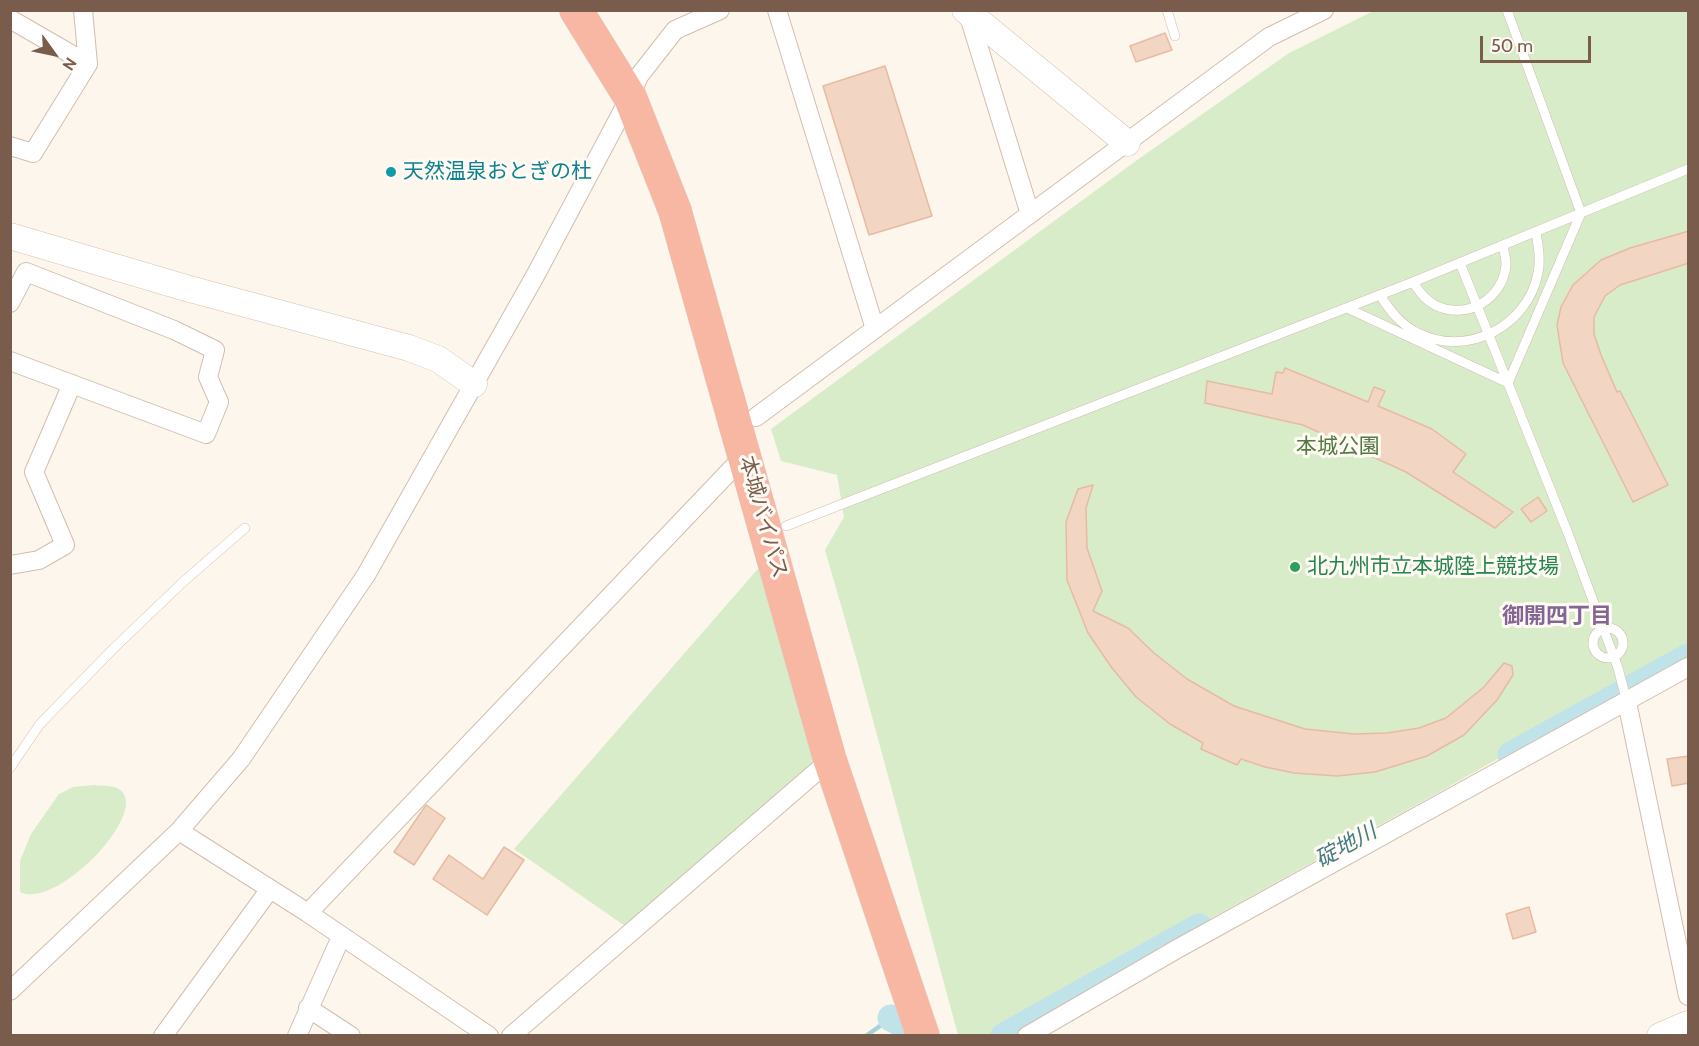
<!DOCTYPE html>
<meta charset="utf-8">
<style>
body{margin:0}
#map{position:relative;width:1699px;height:1046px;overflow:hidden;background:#fdf6ec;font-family:Cabin,sans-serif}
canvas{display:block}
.frame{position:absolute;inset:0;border:12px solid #7a5c4d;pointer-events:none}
.north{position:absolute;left:24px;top:24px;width:60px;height:60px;-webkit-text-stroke:4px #fffaf3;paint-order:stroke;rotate:123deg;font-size:16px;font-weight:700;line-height:24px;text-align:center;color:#7a5c4d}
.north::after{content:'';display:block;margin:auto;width:21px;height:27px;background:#7a5c4d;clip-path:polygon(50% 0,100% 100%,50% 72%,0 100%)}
.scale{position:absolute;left:1480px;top:36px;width:111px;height:27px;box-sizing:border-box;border:3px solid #7a5c4d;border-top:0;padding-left:8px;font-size:18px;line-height:21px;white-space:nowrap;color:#7a5c4d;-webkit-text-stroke:4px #fffaf3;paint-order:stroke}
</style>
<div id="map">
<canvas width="1699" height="1046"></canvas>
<div class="frame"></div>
<div class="north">N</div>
<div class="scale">50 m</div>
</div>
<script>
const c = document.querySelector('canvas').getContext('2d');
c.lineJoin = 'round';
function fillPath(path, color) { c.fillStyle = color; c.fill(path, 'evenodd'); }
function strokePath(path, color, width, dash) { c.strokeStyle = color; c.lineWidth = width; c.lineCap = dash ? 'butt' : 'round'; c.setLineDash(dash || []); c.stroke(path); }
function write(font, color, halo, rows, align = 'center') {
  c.font = font + ' Cabin,"Noto Sans JP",sans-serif'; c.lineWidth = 6; c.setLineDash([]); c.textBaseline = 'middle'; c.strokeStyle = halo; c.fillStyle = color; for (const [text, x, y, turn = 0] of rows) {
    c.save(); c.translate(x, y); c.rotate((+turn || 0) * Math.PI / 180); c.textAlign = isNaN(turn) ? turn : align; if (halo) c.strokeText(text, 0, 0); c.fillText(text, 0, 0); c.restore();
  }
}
fillPath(new Path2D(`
 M 1373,11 L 1688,11 L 1688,654 L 1619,690 L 1434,795 L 1000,1035 L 958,1035 L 857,661 L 825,550 L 844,517 L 837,475 L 781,461 L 771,429 L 1133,163 L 1289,53 Z
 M 763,563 L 820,765 L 638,935 L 514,849 Z
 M 94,785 C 100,786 111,785 117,788 C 156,806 58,911 20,892 L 20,861 L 31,834 L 59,794 L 73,787 Z`), '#d8ecc9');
strokePath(new Path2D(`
 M 866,1036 L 891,1018`), '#a5d3da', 4.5);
strokePath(new Path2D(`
 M 1511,755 L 1688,657
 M 891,1018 L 925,1036
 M 1004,1036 L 1199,927`), '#bfe3e8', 27);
const building = new Path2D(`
 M 1165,33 L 1172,50 L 1136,62 L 1130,46 Z
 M 885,66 L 932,216 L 869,235 L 823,86 Z
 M 1689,231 L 1689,263 L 1620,285 L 1605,296 L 1594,317 L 1594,334 L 1601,355 L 1617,392 L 1620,391 L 1668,485 L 1633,502 L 1563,363 L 1557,325 L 1561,307 L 1573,285 L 1601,260 L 1630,248 Z
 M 1285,368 L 1368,402 L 1374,387 L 1385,391 L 1378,406 L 1432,429 L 1466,454 L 1453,472 L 1513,512 L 1495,528 L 1406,472 L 1303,425 L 1205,403 L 1207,381 L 1272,394 L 1276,372 L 1283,373 Z
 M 1093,485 L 1086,508 L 1087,548 L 1102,591 L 1093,611 L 1128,628 L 1154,653 L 1187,679 L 1234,706 L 1305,729 L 1354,734 L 1387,733 L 1419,728 L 1446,718 L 1484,687 L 1504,663 L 1512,666 L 1513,675 L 1497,700 L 1464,735 L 1427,756 L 1375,772 L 1337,776 L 1294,773 L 1265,767 L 1241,759 L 1237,765 L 1201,749 L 1203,743 L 1170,724 L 1136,697 L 1112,668 L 1088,633 L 1067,580 L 1066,522 L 1078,489 Z
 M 1538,497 L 1547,511 L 1531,522 L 1521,509 Z
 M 1689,756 L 1689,783 L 1672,786 L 1667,759 Z
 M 426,805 L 445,818 L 414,865 L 394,852 Z
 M 504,847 L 524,860 L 487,915 L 433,879 L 449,855 L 483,879 Z
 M 1529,907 L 1536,932 L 1513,939 L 1506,914 Z`);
fillPath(building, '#f3d5c3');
strokePath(building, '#e6bba3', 1.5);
const lane = new Path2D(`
 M 1167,10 L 1175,36
 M 1460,263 L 1569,536 L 1618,668 L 1627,702
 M 1413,282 C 1419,291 1425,300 1435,305 C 1466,321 1504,299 1506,264 C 1506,258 1504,252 1503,246
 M 1380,295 C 1390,311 1401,325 1418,333 C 1467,358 1528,326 1538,273 C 1541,259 1538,246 1536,232
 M 1347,308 L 1508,383 L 1581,213 L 1507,10
 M 786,526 L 1413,282 L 1688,169
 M1593 643a15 15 0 1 1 30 0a15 15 0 1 1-30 0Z
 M 10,768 L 40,724 L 113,649 L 183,582 L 245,528`);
const street = new Path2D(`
 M 777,10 L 875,329
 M 968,13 L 1030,214
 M 10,19 L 88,64
 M 10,146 L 33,153 L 88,64 L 83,10
 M 10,303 L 26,272 L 174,330 L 215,350 L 208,377 L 219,402 L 206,434 L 10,361
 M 756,417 L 1269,37 L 1324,10
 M 10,565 L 39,560 L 65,545 L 34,472 L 72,384
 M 1627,702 L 1688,996
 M 179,831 L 308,913 L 489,1036
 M 308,913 L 745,455
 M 10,991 L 179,831 L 241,759 L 366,575 L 535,276 L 630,97 L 639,76 L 675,30 L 720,10
 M 308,1008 L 351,1036
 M 163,1036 L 270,889
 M 297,1036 L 341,937
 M 511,1036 L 830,760
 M 1027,1036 L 1177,949 L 1688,667`);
const secondary = new Path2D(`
 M 965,10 L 1127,143
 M 10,236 L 186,288 L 409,348 L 438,359 L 474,384
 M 1660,1036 L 1688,1024`);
const highway = new Path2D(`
 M 576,10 L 630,97 L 675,211 L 830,760 L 923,1036`);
strokePath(lane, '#d1beb0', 10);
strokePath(street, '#d1beb0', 20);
strokePath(secondary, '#d6c0b0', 27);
strokePath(highway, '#dad1cd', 34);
strokePath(lane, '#fff', 9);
strokePath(street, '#fff', 18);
strokePath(secondary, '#fff', 26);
strokePath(highway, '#f7b7a3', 33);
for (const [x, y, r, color] of [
 [391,172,6,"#0f9aa8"],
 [1295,567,6,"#2e9e5b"]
]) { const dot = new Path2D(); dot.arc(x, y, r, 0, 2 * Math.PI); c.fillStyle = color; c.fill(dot); strokePath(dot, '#fffaf3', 2); }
write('21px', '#0d838f', '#fffaf3', [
 ["天然温泉おとぎの杜",403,172]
], 'left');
write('21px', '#537a41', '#fffaf3', [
 ["本城公園",1338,447]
]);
write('21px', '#7a5c4d', '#fffaf3', [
 ["本城バイパス",763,517,74]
]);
write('21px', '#27864d', '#fffaf3', [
 ["北九州市立本城陸上競技場",1307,567]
], 'left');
write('bold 22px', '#846695', '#fffaf3', [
 ["御開四丁目",1557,617]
]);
write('italic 22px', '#437c86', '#fffaf3', [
 ["碇地川",1346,846,-29]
]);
</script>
